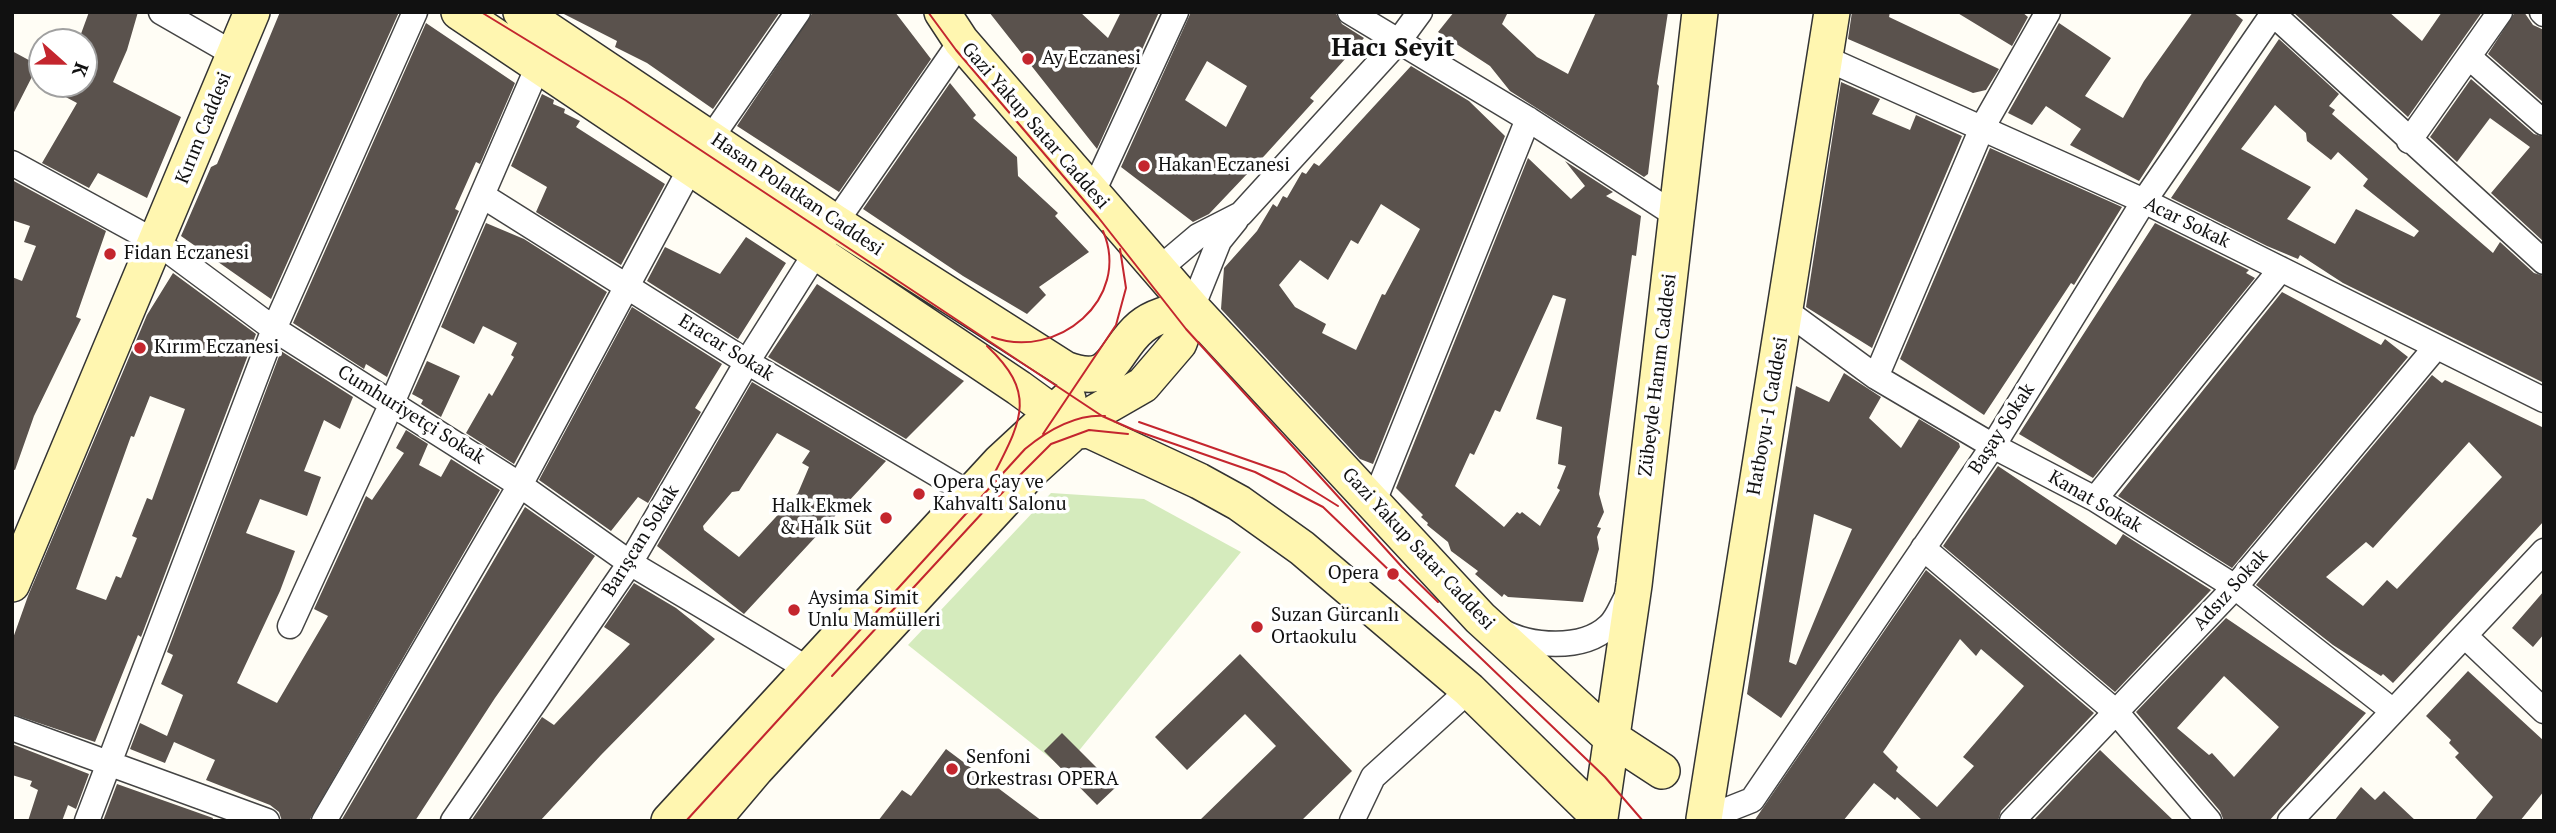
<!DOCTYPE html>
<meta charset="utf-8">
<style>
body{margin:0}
#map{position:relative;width:2556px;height:833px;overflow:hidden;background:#fffdf5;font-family:"PT Serif",serif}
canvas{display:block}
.frame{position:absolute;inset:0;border:14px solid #111;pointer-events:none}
.north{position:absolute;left:28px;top:28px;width:70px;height:70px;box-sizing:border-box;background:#fff;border:2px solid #a0a0a0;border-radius:50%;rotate:111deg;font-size:19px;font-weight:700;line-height:28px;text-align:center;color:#111}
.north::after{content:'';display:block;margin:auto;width:24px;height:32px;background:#c4262e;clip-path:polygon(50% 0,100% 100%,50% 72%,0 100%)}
</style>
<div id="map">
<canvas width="2556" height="833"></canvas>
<div class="frame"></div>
<div class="north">K</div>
</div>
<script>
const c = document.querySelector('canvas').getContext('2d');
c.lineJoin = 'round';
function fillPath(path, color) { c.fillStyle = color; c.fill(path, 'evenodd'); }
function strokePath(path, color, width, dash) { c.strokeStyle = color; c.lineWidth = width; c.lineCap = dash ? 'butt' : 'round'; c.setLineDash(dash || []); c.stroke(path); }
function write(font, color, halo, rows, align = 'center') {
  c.font = font + ' "PT Serif",serif'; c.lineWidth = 7; c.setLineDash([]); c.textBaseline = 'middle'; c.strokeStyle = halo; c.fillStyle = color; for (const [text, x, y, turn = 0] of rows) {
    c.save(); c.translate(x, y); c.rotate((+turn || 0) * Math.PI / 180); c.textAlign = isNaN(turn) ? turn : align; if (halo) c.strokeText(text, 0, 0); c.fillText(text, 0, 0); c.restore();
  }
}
fillPath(new Path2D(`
 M 1051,493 L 1144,499 L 1241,552 L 1064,769 L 908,645 Z`), '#d5ebbd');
fillPath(new Path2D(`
 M 89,12 L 138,12 L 127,50 L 113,82 L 181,117 L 147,198 L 98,173 L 89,188 L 42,163 L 77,103 L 41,84 L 84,84 L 84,42 L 78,42 Z
 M 280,12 L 399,12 L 271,299 L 181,236 L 211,167 L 217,164 Z
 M 560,12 L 780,12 L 713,109 L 647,63 L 615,47 L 617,41 Z
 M 813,12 L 895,12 L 931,59 L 839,192 L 737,126 Z
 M 989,12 L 1080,12 L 1108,38 L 1121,12 L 1159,12 L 1097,149 Z
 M 1191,12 L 1335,12 L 1342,24 L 1364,38 L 1310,98 L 1314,101 L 1266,154 L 1209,214 L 1193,222 L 1121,167 ZM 1207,61 L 1247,86 L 1226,127 L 1185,100 Z
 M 1454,12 L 1508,12 L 1502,24 L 1537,57 L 1568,74 L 1596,12 L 1668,12 L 1657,84 L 1659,86 L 1648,174 L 1644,177 L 1510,91 L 1490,66 L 1438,32 Z
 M 1852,12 L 1890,12 L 1889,17 L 1999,69 L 1986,90 L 1973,93 L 1848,39 Z
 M 1956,12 L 2022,12 L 2028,17 L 2012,46 Z
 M 2193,12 L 2233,12 L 2243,20 L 2139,181 L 2070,145 L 2081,129 L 2046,106 L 2032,125 L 2008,113 L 2059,23 L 2111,58 L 2085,96 L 2123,118 L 2144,81 Z
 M 2293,12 L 2389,12 L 2422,41 L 2442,12 L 2482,12 L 2408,117 Z
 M 2515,12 L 2524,12 L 2533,25 L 2544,30 L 2544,103 L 2488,54 Z
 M 426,23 L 515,83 L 480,164 L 476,162 L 455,209 L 459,211 L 387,377 L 366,364 L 364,369 L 293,323 Z
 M 2279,39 L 2339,94 L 2329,106 L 2335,110 L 2332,114 L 2493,253 L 2500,242 L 2534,273 L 2544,276 L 2544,383 L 2343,283 L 2300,255 L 2298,259 L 2267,246 L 2171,198 ZM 2275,105 L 2306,133 L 2307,141 L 2331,160 L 2338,152 L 2368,179 L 2363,186 L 2419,231 L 2414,237 L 2356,209 L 2335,244 L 2287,219 L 2311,187 L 2241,149 Z
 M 12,51 L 38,65 L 12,116 Z
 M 1411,66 L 1469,101 L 1505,136 L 1373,464 L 1360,459 L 1221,309 L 1224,268 L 1257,231 L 1273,204 L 1277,207 L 1283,196 L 1287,198 L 1302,172 L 1306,174 L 1314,163 L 1319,166 ZM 1381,204 L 1420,229 L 1385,295 L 1382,294 L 1356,350 L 1322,333 L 1326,324 L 1295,307 L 1279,285 L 1300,260 L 1328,280 L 1351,240 L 1358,244 Z
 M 2471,79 L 2534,134 L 2544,137 L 2544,242 L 2491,193 L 2530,147 L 2490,118 L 2457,162 L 2430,137 Z
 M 1841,82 L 1880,99 L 1872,114 L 1910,130 L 1916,115 L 1962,136 L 1872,348 L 1806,307 Z
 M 950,83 L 976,115 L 973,118 L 1017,157 L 1018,176 L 1058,213 L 1055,216 L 1089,252 L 1039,287 L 1046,295 L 1027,314 L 963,276 L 863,209 Z
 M 542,94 L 554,100 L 553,104 L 565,109 L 564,113 L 580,121 L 576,127 L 665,184 L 621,265 L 536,212 L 547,187 L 511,166 Z
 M 1990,148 L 2122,207 L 2074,285 L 2071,283 L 1984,415 L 1900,359 Z
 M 1528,158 L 1571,199 L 1585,186 L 1565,161 L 1613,192 L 1606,196 L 1641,216 L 1636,256 L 1632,255 L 1599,494 L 1604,512 L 1597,527 L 1601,528 L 1597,537 L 1599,549 L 1583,602 L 1508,597 L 1504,594 L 1502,597 L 1475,574 L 1478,571 L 1451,551 L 1448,542 L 1427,525 L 1428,523 L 1421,517 L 1423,515 L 1396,488 ZM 1553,295 L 1566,299 L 1536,419 L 1562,427 L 1558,464 L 1566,466 L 1557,488 L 1560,490 L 1540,526 L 1522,512 L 1520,514 L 1517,512 L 1504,527 L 1455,486 L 1470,453 L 1474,455 L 1495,410 L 1500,412 Z
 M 12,180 L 106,231 L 76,317 L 81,319 L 34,416 L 15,470 L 12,469 L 12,277 L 22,281 L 36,246 L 24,242 L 30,226 L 12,220 Z
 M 486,223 L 524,239 L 607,292 L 514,464 L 466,433 L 489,393 L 492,396 L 514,357 L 511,355 L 517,343 L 483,326 L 474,344 L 441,327 Z
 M 2155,223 L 2249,270 L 2246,273 L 2255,278 L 2093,478 L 2019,434 Z
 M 746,237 L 786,263 L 738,339 L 647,281 L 665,247 L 720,274 Z
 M 173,273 L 256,334 L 141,637 L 138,635 L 95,742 L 12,714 L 12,641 L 28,596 L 147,315 ZM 150,396 L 185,409 L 152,500 L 147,498 L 132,536 L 137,538 L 121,578 L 116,576 L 106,600 L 76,589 L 131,436 L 134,437 Z
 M 817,284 L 964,381 L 906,439 L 768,357 Z
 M 2282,292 L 2381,345 L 2385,339 L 2408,357 L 2232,568 L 2118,496 Z
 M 632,307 L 722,364 L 695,408 L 701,412 L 648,503 L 638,497 L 611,531 L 539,480 Z
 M 281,351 L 353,397 L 340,429 L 324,420 L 304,471 L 321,477 L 307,516 L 260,499 L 246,533 L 295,551 L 280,591 L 237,683 L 277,703 L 328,616 L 314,609 L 366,496 L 372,500 L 404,453 L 396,448 L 406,430 L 428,444 L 419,465 L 441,477 L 451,459 L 500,490 L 309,821 L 282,821 L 279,812 L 270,805 L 206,780 L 215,760 L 174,742 L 165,763 L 130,749 L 140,723 L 167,736 L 183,695 L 161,684 L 173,655 L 167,652 Z
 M 427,361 L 460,376 L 441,417 L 421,404 L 423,400 L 412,394 Z
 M 1844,373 L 1881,397 L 1869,418 L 1901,448 L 1919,419 L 1959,443 L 1960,447 L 1781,718 L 1747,694 L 1796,386 L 1829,402 ZM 1814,514 L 1852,529 L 1796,665 L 1789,662 Z
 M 2432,375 L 2442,383 L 2445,380 L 2544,428 L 2544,521 L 2393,683 L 2383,674 L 2381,676 L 2333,645 L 2256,585 ZM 2469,442 L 2502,477 L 2397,589 L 2387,580 L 2363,606 L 2326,577 L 2366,542 L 2373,548 Z
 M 752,382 L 886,461 L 744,614 L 657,546 ZM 777,433 L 810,451 L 802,463 L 809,467 L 798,493 L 739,557 L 704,530 L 703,526 L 732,492 L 739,491 Z
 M 1998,466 L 2116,545 L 2123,534 L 2211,590 L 2115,692 L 1943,546 Z
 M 525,507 L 595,556 L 495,698 L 415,821 L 341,821 Z
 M 1926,570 L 2094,713 L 2001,811 L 1998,821 L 1923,821 L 1897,797 L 1895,800 L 1874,783 L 1843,821 L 1754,821 ZM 1960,639 L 1976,656 L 1981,649 L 2024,686 L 1963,757 L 1974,766 L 1937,807 L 1896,771 L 1898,767 L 1883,752 Z
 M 634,583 L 676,608 L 715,639 L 601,755 L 540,821 L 471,821 L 542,717 L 554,725 L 630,644 L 604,627 Z
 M 2544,591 L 2544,634 L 2533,647 L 2512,628 Z
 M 2226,618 L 2366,713 L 2269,821 L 2224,821 L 2220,811 L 2136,712 ZM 2224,676 L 2279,727 L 2234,777 L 2212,753 L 2209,755 L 2177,728 Z
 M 1240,654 L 1352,771 L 1301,821 L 1199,821 L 1276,746 L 1245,714 L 1187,770 L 1155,737 Z
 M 2468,671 L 2544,741 L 2544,791 L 2520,821 L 2474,821 L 2493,797 L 2455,757 L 2459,753 L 2449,743 L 2451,740 L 2426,716 Z
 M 1062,733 L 1116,787 L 1097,805 L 1044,751 Z
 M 12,744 L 89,774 L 76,809 L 68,805 L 62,821 L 28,821 L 38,790 L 30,786 L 32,781 L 12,775 Z
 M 946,749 L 1042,821 L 878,821 L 902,790 L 911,796 Z
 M 2100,750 L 2174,821 L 2033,821 Z
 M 117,784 L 213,818 L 212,821 L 103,821 Z
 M 2361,787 L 2375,800 L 2384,791 L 2416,821 L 2334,821 Z`), '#5a524d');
const minor = new Path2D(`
 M 161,12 L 234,54
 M 1350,12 L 1528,119 L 1677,216
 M 2271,12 L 2544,262
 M 2542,12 L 2544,14
 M 1825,58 L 2144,201 L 2544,400
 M 2470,58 L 2544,123
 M 711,138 L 798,12
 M 2409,141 L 2500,12
 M 12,163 L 158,243 L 274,329 L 520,485 L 630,563 L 808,669
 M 1093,192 L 1176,12
 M 483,196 L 747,362 L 972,495
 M 1159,269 L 1198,236 L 1241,214 L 1398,42 L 1420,12
 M 1192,308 L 1219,241 L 1236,220
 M 1786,311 L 1876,377 L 1993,446 L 2095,499 L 2235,587 L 2393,711
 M 1876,377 L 1982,128 L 2048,12
 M 2095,499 L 2281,269
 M 1373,504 L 1528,119
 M 1923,548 L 2116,712 L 2209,821
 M 290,626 L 392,403 L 538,66
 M 1500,630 C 1529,647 1583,651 1609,626 C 1617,619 1621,607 1626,598
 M 2465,636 L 2544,711
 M 12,728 L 267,821
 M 1704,819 L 1752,800 L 1993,446 L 2144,201 L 2274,12
 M 87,821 L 274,329 L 415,12
 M 324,821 L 520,485 L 690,169
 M 453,821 L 630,563 L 747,362 L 827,235 L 961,41
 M 1352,821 L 1373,777 L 1469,690
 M 2012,821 L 2235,587 L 2436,347
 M 2290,821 L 2544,551`);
const secondary = new Path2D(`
 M 459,12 L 1019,388 L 1078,431 L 1089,430 L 1199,481 L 1239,503 L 1302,548 L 1469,690 L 1600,818
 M 521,12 L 836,223 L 1065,369 C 1115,388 1112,351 1141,327 C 1155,315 1175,312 1192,308 L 1480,618 L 1610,737 L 1662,771
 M 12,584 L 252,12
 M 1600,818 L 1634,585 L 1700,12
 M 1704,819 L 1832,12
 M 669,821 L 1000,462 L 1068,399
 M 712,821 L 756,769 L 1033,469 L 1096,412 L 1143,385 L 1179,343 L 1192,308 L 961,41 L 942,12`);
strokePath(minor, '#444', 27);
strokePath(secondary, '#333', 38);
strokePath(minor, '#fff', 24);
strokePath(secondary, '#fff6b0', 35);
strokePath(new Path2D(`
 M 481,12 L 625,100 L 1102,416 L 1134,430 L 1255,472 L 1323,507 L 1605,777 L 1643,821
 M 928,12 L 956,50 L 1098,217 L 1186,329 L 1402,567 L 1438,602
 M 992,337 C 1057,361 1132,299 1103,231
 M 987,346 C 1038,394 1021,421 993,476
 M 1139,422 L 1285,473 L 1338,506
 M 1043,434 L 1116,325 L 1126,288 L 1120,249
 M 832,676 L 984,511 L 1051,444 L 1089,430 L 1128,434
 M 686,821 L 1025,449 C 1047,431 1076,414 1105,416`), '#c4262e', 2);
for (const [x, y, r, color] of [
 [1028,59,7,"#c4262e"],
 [1144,166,7,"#c4262e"],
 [110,254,7,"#c4262e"],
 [140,348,7,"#c4262e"],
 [919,494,7,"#c4262e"],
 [886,518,7,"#c4262e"],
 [1393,574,7,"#c4262e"],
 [794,610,7,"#c4262e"],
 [1257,627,7,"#c4262e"],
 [952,769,7,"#c4262e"]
]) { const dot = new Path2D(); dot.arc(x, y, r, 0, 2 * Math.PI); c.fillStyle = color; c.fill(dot); strokePath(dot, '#fff', 2.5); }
write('19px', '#111', '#fff', [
 ["Ay Eczanesi",1042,59],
 ["Hakan Eczanesi",1158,166],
 ["Fidan Eczanesi",124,254],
 ["Kırım Eczanesi",154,348],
 ["Opera Çay ve",933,483],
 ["Kahvaltı Salonu",933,505],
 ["Halk Ekmek",872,507,"right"],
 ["& Halk Süt",872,529,"right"],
 ["Opera",1379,574,"right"],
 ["Aysima Simit",808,599],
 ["Unlu Mamülleri",808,621],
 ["Suzan Gürcanlı",1271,616],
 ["Ortaokulu",1271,638],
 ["Senfoni",966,758],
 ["Orkestrası OPERA",966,780]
], 'left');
write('19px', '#111', '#fff', [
 ["Gazi Yakup Satar Caddesi",1035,126,49],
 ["Kırım Caddesi",204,128,-68],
 ["Hasan Polatkan Caddesi",797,195,34],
 ["Acar Sokak",2187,223,26],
 ["Eracar Sokak",726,348,32],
 ["Zübeyde Hanım Caddesi",1658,375,-83],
 ["Cumhuriyetçi Sokak",411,415,32],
 ["Hatboyu-1 Caddesi",1768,416,-80],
 ["Başay Sokak",2002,429,-57],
 ["Kanat Sokak",2095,502,30],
 ["Barışcan Sokak",641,541,-58],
 ["Gazi Yakup Satar Caddesi",1418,549,47],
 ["Adsız Sokak",2231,590,-48]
]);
write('bold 26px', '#111', '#fff', [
 ["Hacı Seyit",1393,49]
]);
</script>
